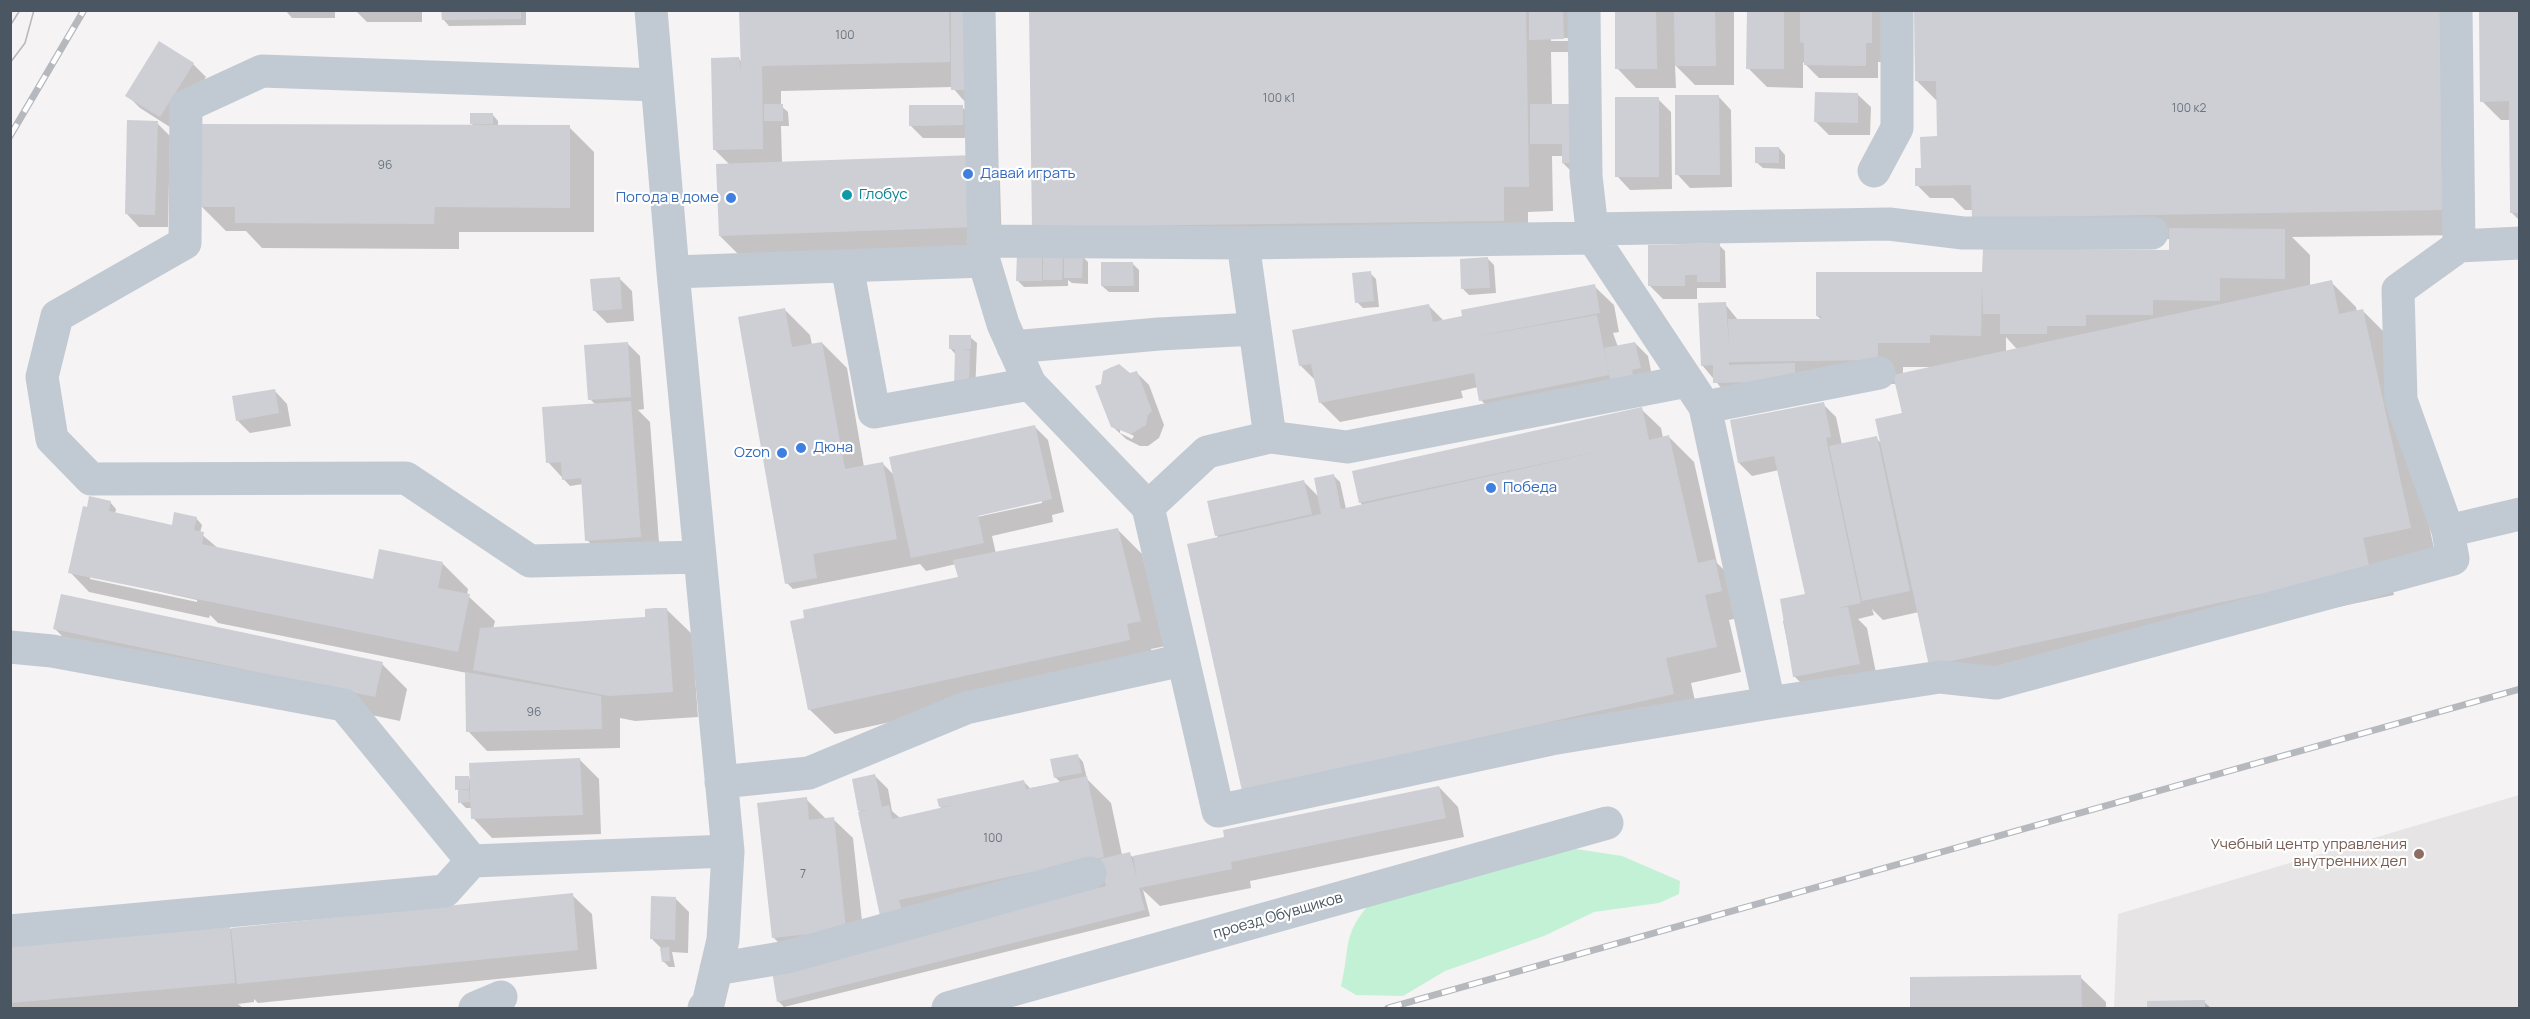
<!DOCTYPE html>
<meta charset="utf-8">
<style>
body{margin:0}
#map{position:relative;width:2530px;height:1019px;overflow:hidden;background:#f5f3f3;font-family:Manrope,sans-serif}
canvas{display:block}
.frame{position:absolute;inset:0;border:12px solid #4a5661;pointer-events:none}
</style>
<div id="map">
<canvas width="2530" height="1019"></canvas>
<div class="frame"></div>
</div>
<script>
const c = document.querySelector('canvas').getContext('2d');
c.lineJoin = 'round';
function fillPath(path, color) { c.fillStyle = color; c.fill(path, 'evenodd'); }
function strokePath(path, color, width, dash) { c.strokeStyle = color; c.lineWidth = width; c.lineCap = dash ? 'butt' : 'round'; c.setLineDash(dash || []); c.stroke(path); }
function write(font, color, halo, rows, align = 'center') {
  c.font = font + ' Manrope,sans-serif'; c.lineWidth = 4.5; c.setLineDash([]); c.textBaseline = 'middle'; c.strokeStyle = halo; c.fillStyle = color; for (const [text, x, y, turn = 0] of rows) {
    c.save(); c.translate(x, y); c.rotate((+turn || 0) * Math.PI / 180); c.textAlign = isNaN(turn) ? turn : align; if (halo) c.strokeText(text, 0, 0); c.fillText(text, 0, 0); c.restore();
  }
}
fillPath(new Path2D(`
 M 2519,795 L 2519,1008 L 2114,1008 L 2118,914 Z`), '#e6e4e5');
fillPath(new Path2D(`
 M 1563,847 L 1622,856 L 1680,881 L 1679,894 L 1659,903 L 1594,912 L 1544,936 L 1445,971 L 1403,996 L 1356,995 L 1341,986 C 1351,945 1341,936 1372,901 Z`), '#c3f1d5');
fillPath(new Path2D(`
 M 285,10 L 335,10 L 335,18 L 292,18 Z
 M 355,10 L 422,10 L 422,22 L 367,22 Z
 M 443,10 L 526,10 L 526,25 L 449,26 L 443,19 Z
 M 741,10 L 975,10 L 966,103 L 952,87 L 781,91 L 781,106 L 788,112 L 789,126 L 781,126 L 782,163 L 974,156 L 1000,181 L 1002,252 L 745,261 L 720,236 L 730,165 L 714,149 L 739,59 L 742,62 Z
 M 1031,10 L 1576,10 L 1576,52 L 1551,52 L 1552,106 L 1576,176 L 1563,163 L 1563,156 L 1552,156 L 1553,211 L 1528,212 L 1528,246 L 1059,251 ZM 1551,38 L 1571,38 L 1571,41 L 1551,41 Z
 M 1617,10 L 1734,10 L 1734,85 L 1695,85 L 1675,65 L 1676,88 L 1636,88 L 1617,68 Z
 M 1748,10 L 1891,10 L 1891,62 L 1878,62 L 1878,78 L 1819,78 L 1803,62 L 1803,88 L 1767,87 L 1748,68 Z
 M 2464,10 L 2468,235 L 2292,237 L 2310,255 L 2310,286 L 2331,282 L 2356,307 L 2357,312 L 2363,311 L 2388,336 L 2435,553 L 2387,563 L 2394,595 L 1955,690 L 1919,612 L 1883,620 L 1872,609 L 1874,615 L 1858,619 L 1867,628 L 1878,683 L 1814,696 L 1794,676 L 1783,621 L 1808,599 L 1779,470 L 1752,476 L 1739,463 L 1823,404 L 1836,417 L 1842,445 L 1876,438 L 1882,444 L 1904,414 L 1897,384 L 1847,384 L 1728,396 L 1702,365 L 1725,304 L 1738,320 L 1822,320 L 1817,316 L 1984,273 L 2171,251 L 2171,239 L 1998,242 L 1973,210 L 1965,210 L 1953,198 L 1930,198 L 1917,185 L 1939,140 L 1938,102 L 1917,81 ZM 2006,337 L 2015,347 L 2018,350 L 2006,352 ZM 1903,367 L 1932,367 L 1903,375 Z
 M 2520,10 L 2520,221 L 2511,212 L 2510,120 L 2501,120 L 2482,101 Z
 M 160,43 L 193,64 L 206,77 L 173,129 L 140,108 L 127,95 Z
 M 1857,94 L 1871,107 L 1870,135 L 1829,135 L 1816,122 Z
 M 1718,96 L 1731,110 L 1732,187 L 1690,188 L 1677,174 Z
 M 1658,99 L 1671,112 L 1672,189 L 1630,190 L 1617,176 Z
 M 962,107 L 975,120 L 975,138 L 923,138 L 910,125 Z
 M 492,114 L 498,121 L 498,126 L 569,127 L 594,152 L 594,232 L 459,232 L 459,249 L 262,248 L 246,231 L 226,231 L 201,206 L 474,126 L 471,123 Z
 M 157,123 L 170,136 L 168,227 L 139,227 L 126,213 Z
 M 1779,148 L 1785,155 L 1785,169 L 1763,168 L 1756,162 Z
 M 1719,245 L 1725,251 L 1726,288 L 1697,288 L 1697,299 L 1663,299 L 1650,286 Z
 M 1018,255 L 1082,256 L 1088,262 L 1088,284 L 1072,283 L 1068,280 L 1068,286 L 1024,287 L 1017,280 Z
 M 1488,259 L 1494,265 L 1496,293 L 1469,295 L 1463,289 Z
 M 1133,264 L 1139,270 L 1139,292 L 1109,292 L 1102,286 Z
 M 1370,273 L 1376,279 L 1379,307 L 1363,308 L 1357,302 Z
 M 619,278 L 632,291 L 634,321 L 607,323 L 594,310 Z
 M 1594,286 L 1614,305 L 1619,332 L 1613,333 L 1618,347 L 1635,343 L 1648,356 L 1653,381 L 1500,420 L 1481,400 L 1478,387 L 1461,391 L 1463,398 L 1340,422 L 1320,402 L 1316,381 L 1300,365 L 1429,306 L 1444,321 Z
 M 785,310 L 810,335 L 812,345 L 822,343 L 847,368 L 864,467 L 883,464 L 895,476 L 1035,427 L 1048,440 L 1064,512 L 1052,515 L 1053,522 L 992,536 L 996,554 L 1117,529 L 1142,554 L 1166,646 L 1151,649 L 1155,665 L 835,734 L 809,709 L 959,578 L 956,564 L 926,571 L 920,564 L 793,589 L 787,583 ZM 1042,500 L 1042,503 L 977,517 L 975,515 Z
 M 970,337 L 977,343 L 975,394 L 956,355 L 950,348 Z
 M 627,343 L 640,356 L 644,409 L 638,410 L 650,422 L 660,556 L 606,559 L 587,540 L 583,484 L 570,486 L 548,462 L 596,405 L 590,399 Z
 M 1112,367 L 1121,367 L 1130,375 L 1136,372 L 1149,385 L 1164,425 L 1159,438 L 1148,446 L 1140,446 L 1126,439 L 1112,426 L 1102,385 L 1104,372 ZM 1120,429 L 1134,436 L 1132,439 L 1120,433 Z
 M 274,390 L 287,404 L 291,426 L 250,433 L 237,420 Z
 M 1641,409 L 1661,428 L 1663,438 L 1669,437 L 1694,462 L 1717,563 L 1740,586 L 1747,616 L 1729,620 L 1741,672 L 1691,683 L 1699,719 L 1269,815 L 1219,538 L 1216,535 L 1304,482 L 1319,497 L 1334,476 L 1340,482 L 1346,509 L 1363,506 L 1360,502 Z
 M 110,502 L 116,509 L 115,514 L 173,527 L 196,518 L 202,525 L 200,533 L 219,549 L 374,580 L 380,551 L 443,564 L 468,589 L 467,595 L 495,621 L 493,629 L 646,619 L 666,609 L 692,634 L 698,717 L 635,721 L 620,718 L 620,748 L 487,751 L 468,731 L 467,673 L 218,623 L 210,615 L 209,618 L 89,592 L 70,572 ZM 90,576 L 197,600 L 197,602 L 90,579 Z
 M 54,628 L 382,664 L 407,689 L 400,721 L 80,654 Z
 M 1077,755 L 1083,762 L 1087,779 L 1111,803 L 1122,855 L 1129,854 L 1133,857 L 1226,838 L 1439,787 L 1458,807 L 1464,837 L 1250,881 L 1251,888 L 1160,906 L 1143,890 L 1150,916 L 784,1007 L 778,1001 L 793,957 L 774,938 L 806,799 L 825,818 L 833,819 L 853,838 L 865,949 L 882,915 L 853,781 L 875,776 L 888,789 L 892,811 L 900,818 L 943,809 L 940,807 L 1024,782 L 1030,788 L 1061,783 L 1055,777 Z
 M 580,760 L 599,779 L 601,834 L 492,838 L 473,818 L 472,808 L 466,808 L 460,802 L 457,778 L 468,777 L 471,781 Z
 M 572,895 L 592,914 L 597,969 L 258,1003 L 254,999 L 254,1002 L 238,1004 L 243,1008 L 10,1008 L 10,948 L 230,929 Z
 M 676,899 L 689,912 L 688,953 L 672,952 L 675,967 L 669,967 L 663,961 L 662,949 L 652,939 Z
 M 2080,977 L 2106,1002 L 2106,1008 L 1912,1008 L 1912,979 Z
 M 2149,1002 L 2204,1002 L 2211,1008 L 2149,1008 Z`), '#0003');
fillPath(new Path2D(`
 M 441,10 L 521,10 L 521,19 L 442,20 Z
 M 739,10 L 949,10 L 950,62 L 762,66 L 763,149 L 713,150 L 711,58 L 739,57 L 741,72 Z
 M 951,10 L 974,10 L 974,90 L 951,90 Z
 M 1029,10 L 1526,10 L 1529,187 L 1504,187 L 1504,221 L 1032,227 Z
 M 1529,10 L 1563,10 L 1564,39 L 1529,40 Z
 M 1615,10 L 1656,10 L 1657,69 L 1615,69 Z
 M 1674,10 L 1715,10 L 1716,66 L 1675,66 Z
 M 1747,10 L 1784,10 L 1784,69 L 1746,69 Z
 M 1800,10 L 1872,10 L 1872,43 L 1866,43 L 1866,66 L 1804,65 L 1804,43 L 1800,42 Z
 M 1914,10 L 2440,10 L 2443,210 L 1972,218 L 1971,185 L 1915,186 L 1915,168 L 1921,168 L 1920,137 L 1937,136 L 1936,81 L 1915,81 Z
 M 2479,10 L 2520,10 L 2520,213 L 2510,213 L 2509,101 L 2480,102 Z
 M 159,41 L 194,63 L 160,117 L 125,96 Z
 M 1815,92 L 1858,93 L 1858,123 L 1814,122 Z
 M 1675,95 L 1719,95 L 1720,175 L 1675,175 Z
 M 1615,97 L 1659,97 L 1659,177 L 1615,177 Z
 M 764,104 L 783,104 L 783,121 L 764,121 Z
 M 1530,104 L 1574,104 L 1577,163 L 1562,163 L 1562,144 L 1530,144 Z
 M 909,105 L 963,105 L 963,125 L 909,126 Z
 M 470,113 L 493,113 L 493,124 L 470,124 Z
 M 127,120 L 158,121 L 155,215 L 125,214 Z
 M 200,124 L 570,125 L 570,208 L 435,207 L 434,224 L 235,223 L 235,207 L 199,207 Z
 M 1755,147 L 1779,147 L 1779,163 L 1755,163 Z
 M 975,155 L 978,227 L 719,236 L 716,164 Z
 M 2169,228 L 2285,229 L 2285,279 L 2220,278 L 2220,301 L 2153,300 L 2153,315 L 2086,315 L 2086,326 L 2047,326 L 2047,334 L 2000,334 L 2000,314 L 1983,314 L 1982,281 L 1981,336 L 1930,335 L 1930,343 L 1878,343 L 1878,360 L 1729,362 L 1729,365 L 1795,363 L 1795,381 L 1713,383 L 1713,365 L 1701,366 L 1698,303 L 1726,302 L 1729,347 L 1728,319 L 1821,319 L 1821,316 L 1816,316 L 1816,272 L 1982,272 L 1983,248 L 2169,250 Z
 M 1720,243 L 1720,282 L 1697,282 L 1697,275 L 1685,275 L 1685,286 L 1648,286 L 1648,245 Z
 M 1017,253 L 1042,253 L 1042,281 L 1016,281 Z
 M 1043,253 L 1063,254 L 1062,280 L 1043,280 Z
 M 1064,254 L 1083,254 L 1082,278 L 1064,278 Z
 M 1488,257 L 1490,288 L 1461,289 L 1460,259 Z
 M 1101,262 L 1133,262 L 1134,286 L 1101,286 Z
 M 1371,271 L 1374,301 L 1355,303 L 1352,273 Z
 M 620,277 L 622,309 L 593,311 L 590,279 Z
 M 2332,280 L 2339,314 L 2363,309 L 2411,528 L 2363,538 L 2370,570 L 1929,666 L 1875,419 L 1902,413 L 1893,375 Z
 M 1595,284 L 1600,313 L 1467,338 L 1597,315 L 1609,375 L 1479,401 L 1474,373 L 1319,403 L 1311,364 L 1299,366 L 1292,330 L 1429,304 L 1433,322 L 1462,316 L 1461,310 Z
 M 785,308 L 792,347 L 822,342 L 845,469 L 883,462 L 897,539 L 813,554 L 817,578 L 785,584 L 738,317 Z
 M 949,335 L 971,335 L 971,349 L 961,349 L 970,350 L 969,388 L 954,388 L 955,349 L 949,349 Z
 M 628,342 L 631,397 L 588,400 L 584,345 Z
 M 1635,342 L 1641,368 L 1632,370 L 1634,379 L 1611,384 L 1604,348 Z
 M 1119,364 L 1130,373 L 1137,371 L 1152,411 L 1148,415 L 1146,425 L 1131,434 L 1111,427 L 1095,386 L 1101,384 L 1103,371 Z
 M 275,389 L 279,413 L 236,421 L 232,396 Z
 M 631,401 L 641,537 L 585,541 L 581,478 L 562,480 L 561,462 L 546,463 L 542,407 Z
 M 1824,402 L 1831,437 L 1826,438 L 1861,603 L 1837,608 L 1848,607 L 1860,664 L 1793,677 L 1780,599 L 1805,594 L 1774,456 L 1738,463 L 1730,420 Z
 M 1642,407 L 1649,440 L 1669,435 L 1698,563 L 1715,559 L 1722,591 L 1705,595 L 1717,647 L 1666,658 L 1674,694 L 1242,791 L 1187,544 L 1321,514 L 1314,478 L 1334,474 L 1341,509 L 1615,448 L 1359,503 L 1352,471 Z
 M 1035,425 L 1052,499 L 978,516 L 984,543 L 911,558 L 889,457 Z
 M 1877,436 L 1910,591 L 1862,601 L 1829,446 Z
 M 1304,480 L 1312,514 L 1215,536 L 1207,501 Z
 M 89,496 L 111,501 L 109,511 L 172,525 L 174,512 L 197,517 L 194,530 L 204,532 L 202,544 L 373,579 L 379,549 L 443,562 L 438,588 L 470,594 L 458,652 L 68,573 L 83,506 L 87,507 Z
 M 1118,528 L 1141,621 L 1127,624 L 1130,640 L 808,710 L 790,621 L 804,618 L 803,610 L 958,577 L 953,560 Z
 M 61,594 L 383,662 L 375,697 L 53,629 Z
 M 655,608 L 667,608 L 673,692 L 609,696 L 473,670 L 480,628 L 645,617 L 645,609 Z
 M 465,672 L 601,696 L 602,729 L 466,732 Z
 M 1078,754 L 1082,773 L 1054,778 L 1050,759 Z
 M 580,758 L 583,815 L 471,819 L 469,763 Z
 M 875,774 L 882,807 L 889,805 L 892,819 L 953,805 L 939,807 L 937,799 L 1024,780 L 1026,789 L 1087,776 L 1104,857 L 899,900 L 902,911 L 880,916 L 858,812 L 869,810 L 858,811 L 852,779 Z
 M 455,776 L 469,776 L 469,789 L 455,790 Z
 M 1439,786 L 1446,818 L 1231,862 L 1232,869 L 1139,888 L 1145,910 L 777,1002 L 772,971 L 1106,886 L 1100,859 L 1130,852 L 1137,879 L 1133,856 L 1224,837 L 1223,830 Z
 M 458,790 L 469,790 L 470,802 L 458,803 Z
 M 807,797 L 809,820 L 834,817 L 846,930 L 772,938 L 757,803 Z
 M 573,893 L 578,950 L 237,984 L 231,928 Z
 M 651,896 L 676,897 L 675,940 L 650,939 Z
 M 230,927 L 235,983 L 10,1003 L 10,946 Z
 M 669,947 L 670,961 L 662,962 L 660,948 Z
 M 2081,975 L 2082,1008 L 1910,1008 L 1910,977 Z
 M 2205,1000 L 2205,1008 L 2147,1008 L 2147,1001 Z`), '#cdcfd5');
strokePath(new Path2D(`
 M 651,10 L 673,272 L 728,851 L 723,940 L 708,1004 L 704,1008
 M 979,10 L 984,261 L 1003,324 L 1030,384 L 1148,507 L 1218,811 L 1551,739 L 1769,703 L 1940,677 L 1996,683 L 2453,559 L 2448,531 L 2401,400 L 2398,290 L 2459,246 L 2456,10
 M 1584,10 L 1586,176 L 1593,238 L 1705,407 L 1769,703
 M 657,85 L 262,71 L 186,106 L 185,243 L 57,316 L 42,377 L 52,439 L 91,479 L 406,478 L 530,561 L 700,557
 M 1874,171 L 1897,128 L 1897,10
 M 1592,229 L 1889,224 L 1963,233 L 2152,233
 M 983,241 L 1243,243 L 1593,238
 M 2459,246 L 2520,243
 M 847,266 L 874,412 L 1030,384
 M 673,272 L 984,261
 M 1013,347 L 1159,334 L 1255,329
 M 1705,407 L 1879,373
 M 1270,437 L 1347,447 L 1687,381
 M 1148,507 L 1207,452 L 1270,437 L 1243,243
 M 2448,531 L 2520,514
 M 10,647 L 52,651 L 344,705 L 472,861 L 728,851
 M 721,782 L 809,773 L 966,708 L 1183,660
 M 10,931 L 445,891 L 472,861
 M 716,969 L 787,957 L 1090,873
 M 475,1008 L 501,997
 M 948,1008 L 1607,823`), '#c1cad2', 33);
strokePath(new Path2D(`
 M 10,26 L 20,10
 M 10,63 L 25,43 L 34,10`), '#b5b8bd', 1.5);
const rail = new Path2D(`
 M 10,136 L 84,10
 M 1388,1008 L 2520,689`);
strokePath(rail, '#b5b8bd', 7);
strokePath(rail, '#fff', 4.5, [14]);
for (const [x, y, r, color] of [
 [968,174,6,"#3f7fe0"],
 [847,195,6,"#0f9aa8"],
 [731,198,6,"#3f7fe0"],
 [801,448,6,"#3f7fe0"],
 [782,453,6,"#3f7fe0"],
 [1491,488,6,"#3f7fe0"],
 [2419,854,6,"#8d6e63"]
]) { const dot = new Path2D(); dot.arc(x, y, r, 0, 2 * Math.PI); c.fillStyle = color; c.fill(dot); strokePath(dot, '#fff', 2); }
write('12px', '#6b747e', null, [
 ["100",845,36],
 ["100 к1",1279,99],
 ["100 к2",2189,109],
 ["96",385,166],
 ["96",534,713],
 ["100",993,839],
 ["7",803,875]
]);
write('15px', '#366cbe', '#fff', [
 ["Давай играть",980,174],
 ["Погода в доме",719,198,"right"],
 ["Дюна",813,448],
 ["Ozon",770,453,"right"],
 ["Победа",1503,488]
], 'left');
write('15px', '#0d838f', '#fff', [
 ["Глобус",859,195]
], 'left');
write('15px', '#785e54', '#fff', [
 ["Учебный центр управления",2407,845],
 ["внутренних дел",2407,862]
], 'right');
write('15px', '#4a5661', '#fff', [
 ["проезд Обувщиков",1278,916,-16]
]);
</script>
